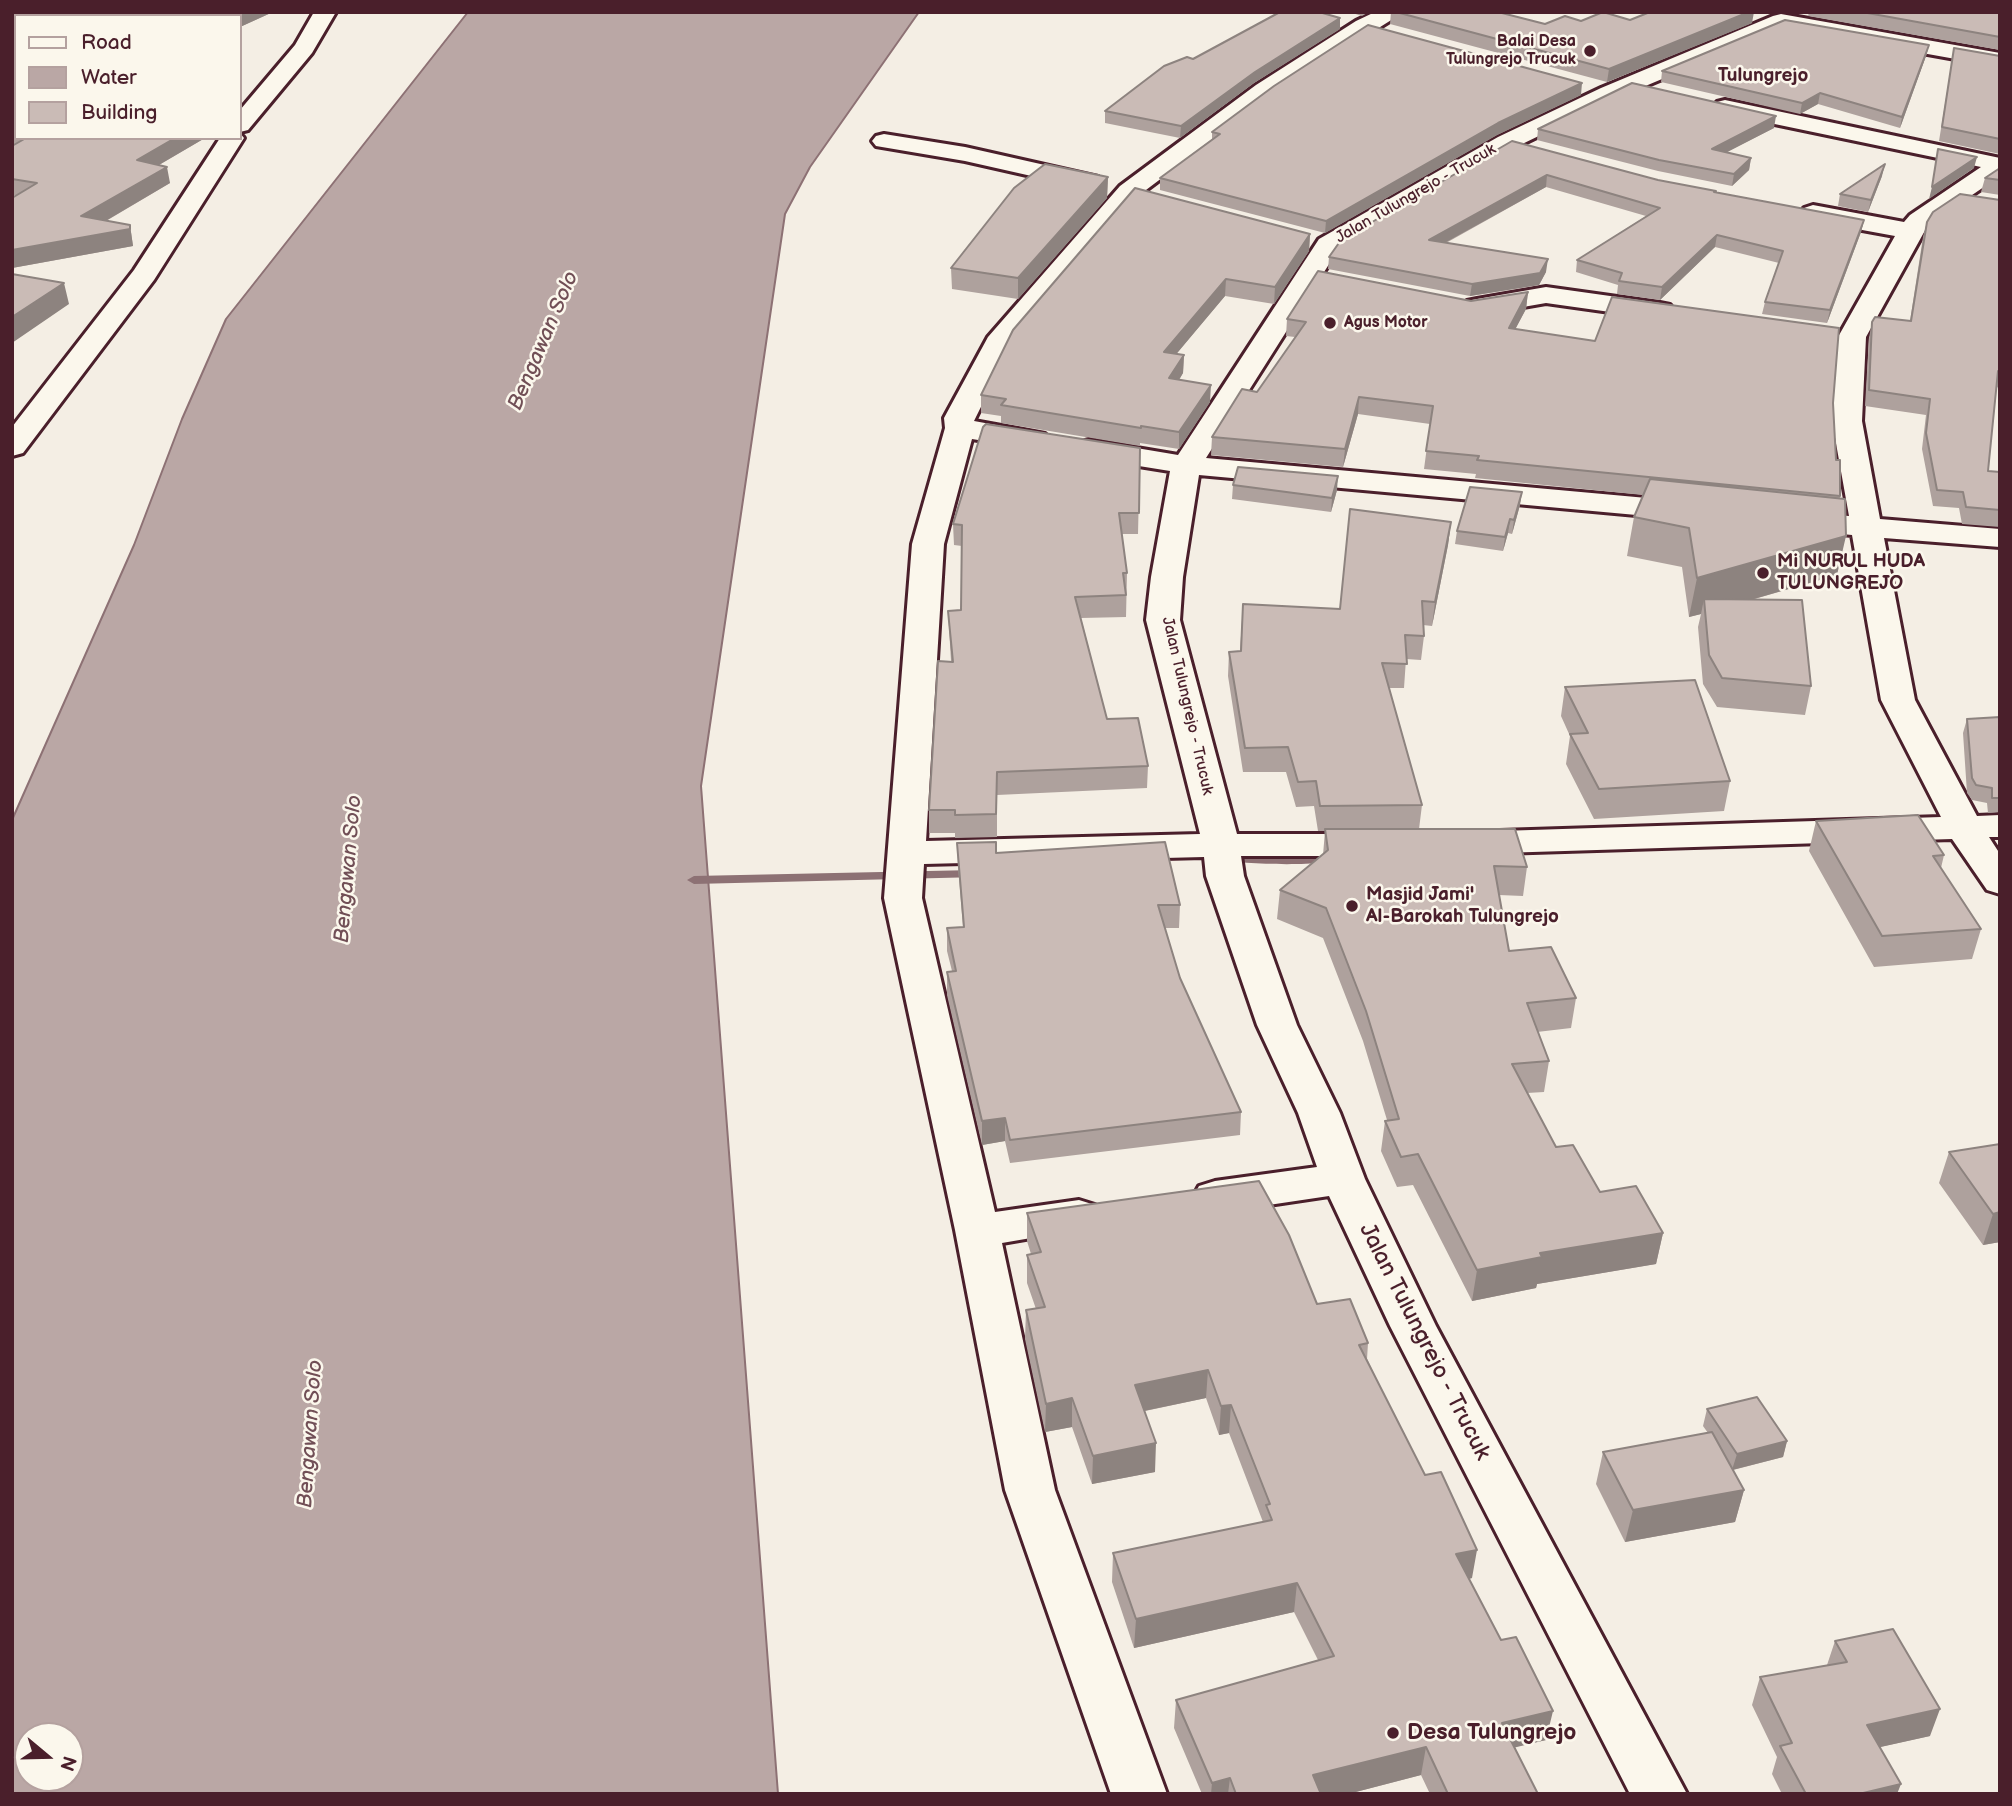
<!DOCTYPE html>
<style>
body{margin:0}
#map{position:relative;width:2012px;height:1806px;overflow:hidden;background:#f4eee4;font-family:"Balsamiq Sans",sans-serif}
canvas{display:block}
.frame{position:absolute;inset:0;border:14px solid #4a1f2b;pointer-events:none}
.legend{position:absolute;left:14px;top:14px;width:228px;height:126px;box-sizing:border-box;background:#fbf7ec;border:2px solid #b4a19f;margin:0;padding:9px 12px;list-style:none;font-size:21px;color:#4a1f2b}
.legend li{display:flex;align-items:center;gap:14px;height:35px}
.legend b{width:35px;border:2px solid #b4a19f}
.north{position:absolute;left:14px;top:1722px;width:70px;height:70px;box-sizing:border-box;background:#fbf7ec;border:2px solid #b4a19f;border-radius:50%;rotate:109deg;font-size:19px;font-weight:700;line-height:28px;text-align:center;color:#4a1f2b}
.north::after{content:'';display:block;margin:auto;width:24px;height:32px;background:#4a1f2b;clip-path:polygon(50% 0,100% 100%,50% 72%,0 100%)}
</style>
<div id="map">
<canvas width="2012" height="1806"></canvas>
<div class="frame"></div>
<ul class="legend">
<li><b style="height:9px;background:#fbf7ec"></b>Road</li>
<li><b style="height:19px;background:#baa7a5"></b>Water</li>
<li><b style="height:19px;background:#cabbb6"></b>Building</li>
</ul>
<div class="north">N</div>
</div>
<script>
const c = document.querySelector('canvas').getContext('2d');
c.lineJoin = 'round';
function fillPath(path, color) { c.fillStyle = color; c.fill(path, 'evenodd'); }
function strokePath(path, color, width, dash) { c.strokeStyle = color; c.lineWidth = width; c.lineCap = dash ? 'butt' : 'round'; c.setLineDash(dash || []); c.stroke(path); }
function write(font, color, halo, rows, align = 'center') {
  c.font = font + ' "Balsamiq Sans",sans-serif'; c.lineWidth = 5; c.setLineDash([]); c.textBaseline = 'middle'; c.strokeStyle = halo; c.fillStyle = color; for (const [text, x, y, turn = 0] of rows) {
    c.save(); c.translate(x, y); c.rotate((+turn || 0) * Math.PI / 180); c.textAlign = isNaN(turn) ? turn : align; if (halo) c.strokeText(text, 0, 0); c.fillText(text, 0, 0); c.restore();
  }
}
const water = new Path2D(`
 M 468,12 L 919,12 L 810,167 L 785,214 L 701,786 L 778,1794 L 12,1794 L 12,820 L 134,545 L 182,419 L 226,319 ZM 28,1736 L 70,1736 L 70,1778 L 28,1778 Z`);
fillPath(water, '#baa7a5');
strokePath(water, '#8d7174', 2);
fillPath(new Path2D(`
 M 1225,853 L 1292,856 L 1337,853 L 1344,857 C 1331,868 1239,864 1220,860 L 1218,857 L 1220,854 Z
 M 975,870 L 980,871 L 982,874 L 980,877 L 694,884 L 687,880 L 694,876 Z`), '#8d7174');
const minor = new Path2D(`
 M 314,12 L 336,12 L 312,53 L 248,130 L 240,132 L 240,110 L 295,45 Z
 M 1375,12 L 1404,12 L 1272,95 L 1138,196 L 1011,346 L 974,421 L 1045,434 L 1049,440 L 1045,446 L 1034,449 L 972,439 L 944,544 L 926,841 L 1200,834 L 1146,620 L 1151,577 L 1170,471 L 1089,458 L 1078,455 L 1074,449 L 1078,443 L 1089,440 L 1178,455 L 1319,239 L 1498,137 L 1601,88 L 1773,16 L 1781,14 L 2000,53 L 2000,67 L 1783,28 L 1617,98 L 1516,147 L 1338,250 L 1206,458 L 1691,502 L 1702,504 L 1707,511 L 1702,518 L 1691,520 L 1199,475 L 1183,577 L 1180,620 L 1237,834 L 1376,834 L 1389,837 L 1395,845 L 1389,853 L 1376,856 L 1241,856 L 1244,876 L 1297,1025 L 1340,1113 L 1365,1179 L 1436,1326 L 1687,1794 L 1630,1794 L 1390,1326 L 1329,1196 L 1215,1213 L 1199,1208 L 1193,1197 L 1199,1186 L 1215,1181 L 1317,1167 L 1298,1113 L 1257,1025 L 1206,876 L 1204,857 L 924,864 L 922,898 L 995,1212 L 1079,1200 L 1095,1205 L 1101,1216 L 1095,1227 L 1002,1243 L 1055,1490 L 1167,1794 L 1111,1794 L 1005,1490 L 955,1230 L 884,898 L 912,544 L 945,428 L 944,418 L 988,337 L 1120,186 L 1256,85 L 1356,21 Z
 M 1725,100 L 2000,158 L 2000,176 L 1928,225 L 1866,337 L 1862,421 L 1880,519 L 2000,529 L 2000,547 L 1884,538 L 1915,700 L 1977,816 L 2000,815 L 2000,837 L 1989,837 L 2000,854 L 2000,894 L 1987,890 L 1952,839 L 1468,854 L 1455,851 L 1449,843 L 1455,835 L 1468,832 L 1941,817 L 1881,700 L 1852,535 L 1782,528 L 1777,521 L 1782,514 L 1793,512 L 1849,516 L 1832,421 L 1838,337 L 1895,236 L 1813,221 L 1804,218 L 1800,213 L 1804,208 L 1813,205 L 1904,222 L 1910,215 L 1981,167 L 1717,112 L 1713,107 L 1717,102 Z
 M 240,133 L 244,138 L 154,280 L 23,453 L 12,456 L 12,427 L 134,270 L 220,138 L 240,138 Z
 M 884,134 L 965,147 L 1098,177 L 1101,182 L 1098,187 L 1089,189 L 965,161 L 876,146 L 872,141 L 876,136 Z
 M 1546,287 L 1660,303 L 1670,305 L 1674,311 L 1670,317 L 1660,319 L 1546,303 L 1477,315 L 1467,313 L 1463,307 L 1467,301 L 1477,299 Z`);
strokePath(minor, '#4a1f2b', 6);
fillPath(minor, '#fbf7ec');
fillPath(new Path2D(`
 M 12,12 L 273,12 L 240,27 L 240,16 L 16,16 L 16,138 L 205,138 L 159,165 L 170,183 L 106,221 L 130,225 L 133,246 L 12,268 L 12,198 L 16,196 L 12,195 Z
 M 1349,12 L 1369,12 L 1362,16 Z
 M 1391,12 L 1498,12 L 1545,24 L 1581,21 L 1630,20 L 1752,23 L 1607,82 L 1390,24 Z
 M 1809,12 L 2000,12 L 2000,50 L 1808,16 Z
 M 1340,29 L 1254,83 L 1180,138 L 1105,123 L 1105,111 L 1193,59 Z
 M 1929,45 L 1926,56 L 1900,128 L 1818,104 L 1800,114 L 1661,82 L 1662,71 Z
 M 1954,48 L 2000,56 L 2000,154 L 1939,141 Z
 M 1581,95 L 1497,135 L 1325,233 L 1160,190 L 1160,178 L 1212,139 L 1212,132 Z
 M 1774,128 L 1726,152 L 1751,158 L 1749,170 L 1732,186 L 1658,171 L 1537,140 L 1538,129 Z
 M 1512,141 L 1658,180 L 1716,191 L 1716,193 L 1864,220 L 1861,232 L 1827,323 L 1762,314 L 1765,302 L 1779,263 L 1715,247 L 1660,300 L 1617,294 L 1618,285 L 1576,272 L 1577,260 L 1646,216 L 1546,187 L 1446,243 L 1546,272 L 1539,285 L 1470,296 L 1328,269 L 1329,257 Z
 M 2000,168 L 2000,195 L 1981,192 L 1985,178 Z
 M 1882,176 L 1868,212 L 1838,206 L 1840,194 Z
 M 1108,177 L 1107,198 L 1018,299 L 952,289 L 951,268 Z
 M 2000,200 L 2000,388 L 1996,387 L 1988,471 L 2000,472 L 2000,527 L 1962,524 L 1959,508 L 1933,506 L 1922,449 L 1926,415 L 1865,406 L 1869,338 L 1872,322 L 1910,321 L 1923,237 L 1927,222 Z
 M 1310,234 L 1309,251 L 1274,304 L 1225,296 L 1176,354 L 1184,355 L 1183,373 L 1179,380 L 1210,402 L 1179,449 L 1140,443 L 1140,446 L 1001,423 L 1001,416 L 981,413 L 981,395 Z
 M 1528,292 L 1526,309 L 1515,329 L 1833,403 L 1836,460 L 1840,496 L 1837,575 L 1751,600 L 1811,686 L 1805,715 L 1717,707 L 1703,684 L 1698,627 L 1701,614 L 1689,617 L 1682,567 L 1627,556 L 1634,517 L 1643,495 L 1475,478 L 1476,474 L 1424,469 L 1430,424 L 1358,414 L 1343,467 L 1211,455 L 1212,437 L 1257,392 L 1295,337 L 1286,336 L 1287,319 L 1471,301 Z
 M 1140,448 L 1138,534 L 1122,534 L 1127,573 L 1126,617 L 1081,618 L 1107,719 L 1148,766 L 1147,788 L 997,795 L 997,837 L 955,838 L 955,833 L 929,833 L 929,810 L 951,661 L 948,611 L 961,610 L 962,546 L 954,545 L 953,524 Z
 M 1233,485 L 1337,490 L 1331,512 L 1232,499 Z
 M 1520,505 L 1512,534 L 1508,533 L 1503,551 L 1455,544 L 1457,531 Z
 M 1451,522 L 1448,545 L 1432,626 L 1423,625 L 1424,636 L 1421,660 L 1406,659 L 1404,688 L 1389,688 L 1422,805 L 1419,829 L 1527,867 L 1523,896 L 1499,895 L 1509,951 L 1576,998 L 1571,1028 L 1537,1032 L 1549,1061 L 1544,1092 L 1527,1093 L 1556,1147 L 1600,1192 L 1663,1233 L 1656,1264 L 1537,1284 L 1536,1288 L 1472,1301 L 1413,1185 L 1397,1187 L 1381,1151 L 1385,1121 L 1387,1120 L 1363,1041 L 1323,938 L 1277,919 L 1280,890 L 1323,855 L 1325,831 L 1318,831 L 1314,806 L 1296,807 L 1286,772 L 1243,772 L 1228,676 L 1229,652 L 1240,651 L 1243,604 L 1340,609 Z
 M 1565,687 L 1730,781 L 1724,811 L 1594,819 L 1566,764 L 1570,736 L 1561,716 Z
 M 2000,717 L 2000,812 L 1988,813 L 1987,803 L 1972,800 L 1967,793 L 1963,733 L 1967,719 Z
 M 1816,821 L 1944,855 L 1941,868 L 1981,929 L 1972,959 L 1874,967 L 1809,851 Z
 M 957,843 L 996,853 L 1180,905 L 1179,928 L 1165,928 L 1180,978 L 1241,1112 L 1240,1135 L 1010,1163 L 1005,1141 L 982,1145 L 947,995 L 947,972 L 952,971 L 947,951 L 947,928 L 963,927 L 958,866 Z
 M 2000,1144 L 2000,1242 L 1983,1245 L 1939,1183 L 1949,1152 Z
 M 1027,1213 L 1317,1304 L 1368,1343 L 1367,1359 L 1472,1578 L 1469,1579 L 1546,1740 L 1514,1747 L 1538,1794 L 1430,1794 L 1421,1775 L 1348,1794 L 1202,1794 L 1174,1728 L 1176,1700 L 1318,1660 L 1294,1612 L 1134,1648 L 1112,1582 L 1113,1553 L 1263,1522 L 1229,1433 L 1219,1435 L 1206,1398 L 1145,1411 L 1155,1472 L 1092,1484 L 1072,1427 L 1045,1432 L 1025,1339 L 1026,1310 L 1036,1309 L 1027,1283 L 1027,1255 L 1031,1254 L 1027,1241 Z
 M 1707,1409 L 1787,1441 L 1783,1457 L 1733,1470 L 1744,1490 L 1735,1522 L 1625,1542 L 1596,1484 L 1603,1452 L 1708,1433 L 1703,1426 Z
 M 1835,1641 L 1930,1736 L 1880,1747 L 1897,1794 L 1782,1794 L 1772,1774 L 1777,1757 L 1752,1705 L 1760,1677 L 1827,1665 Z`), '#aea19d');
fillPath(new Path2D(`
 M 237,12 L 273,12 L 240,27 L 240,16 L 229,16 Z
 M 1749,12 L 1754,12 L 1752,23 L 1607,82 L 1609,69 Z
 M 1340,18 L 1340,29 L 1254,83 L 1180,138 L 1181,126 L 1255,72 Z
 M 1929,45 L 1926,56 L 1900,128 L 1902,117 Z
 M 1582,83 L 1581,95 L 1497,135 L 1325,233 L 1326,221 L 1498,123 Z
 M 1820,93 L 1818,104 L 1800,114 L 1802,103 Z
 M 1776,116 L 1774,128 L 1710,161 L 1712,149 Z
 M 175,138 L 205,138 L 140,176 L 137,160 Z
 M 1977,157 L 1974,168 L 1929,199 L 1932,187 Z
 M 1751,158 L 1749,170 L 1732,186 L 1734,174 Z
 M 1885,164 L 1882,176 L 1868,212 L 1871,200 Z
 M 167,167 L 170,183 L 85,233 L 81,216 Z
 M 1547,175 L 1546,187 L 1428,252 L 1429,240 Z
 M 1108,177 L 1107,198 L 1018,299 L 1018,278 Z
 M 1864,220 L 1861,232 L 1827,323 L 1830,310 Z
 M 130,225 L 133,246 L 12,268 L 12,250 Z
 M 1310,234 L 1309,251 L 1274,304 L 1275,287 Z
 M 1717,235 L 1715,247 L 1660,300 L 1662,287 Z
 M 1548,259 L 1546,272 L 1539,285 L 1470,296 L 1472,284 Z
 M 1226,279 L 1225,296 L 1163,370 L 1164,352 Z
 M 64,283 L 69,304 L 12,343 L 12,317 Z
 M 1528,292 L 1526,309 L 1507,345 L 1509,328 Z
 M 1184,355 L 1183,373 L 1169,396 L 1169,378 Z
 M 1211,385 L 1210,402 L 1179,449 L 1179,432 Z
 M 1359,397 L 1358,414 L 1343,467 L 1345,449 Z
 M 1338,476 L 1337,490 L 1331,512 L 1332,498 Z
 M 1522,492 L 1520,505 L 1512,534 L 1514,520 Z
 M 1510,519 L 1508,533 L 1503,551 L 1505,537 Z
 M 1451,522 L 1448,545 L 1432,626 L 1435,602 Z
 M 1846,536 L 1837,575 L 1705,613 L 1704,599 L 1701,614 L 1689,617 L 1697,578 Z
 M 1005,1118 L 1005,1141 L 982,1145 L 982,1121 Z
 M 2000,1212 L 2000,1242 L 1983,1245 L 1993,1214 Z
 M 1663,1233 L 1656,1264 L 1537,1284 L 1536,1288 L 1472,1301 L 1477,1270 L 1540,1253 Z
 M 1208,1370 L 1206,1398 L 1134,1413 L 1135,1385 Z
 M 1072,1398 L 1072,1427 L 1045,1432 L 1046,1404 Z
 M 1231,1405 L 1229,1433 L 1219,1435 L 1221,1406 Z
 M 1787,1441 L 1783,1457 L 1732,1470 L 1737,1454 Z
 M 1156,1443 L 1155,1472 L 1092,1484 L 1093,1456 Z
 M 1744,1490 L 1735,1522 L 1625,1542 L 1633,1510 Z
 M 1477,1550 L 1472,1578 L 1451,1583 L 1456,1554 Z
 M 1297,1583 L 1294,1612 L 1134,1648 L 1136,1619 Z
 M 1940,1709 L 1930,1736 L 1858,1752 L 1867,1725 Z
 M 1553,1711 L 1546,1740 L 1496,1752 L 1502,1723 Z
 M 1426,1747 L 1421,1775 L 1348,1794 L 1311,1794 L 1313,1775 Z
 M 1230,1778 L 1228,1794 L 1211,1794 L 1212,1783 Z
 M 1901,1784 L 1897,1794 L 1859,1794 Z`), '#8d837f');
const building = new Path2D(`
 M 12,12 L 237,12 L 229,16 L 16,16 L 16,91 L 12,90 Z
 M 1280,12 L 1319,12 L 1340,18 L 1255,72 L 1181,126 L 1105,111 L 1164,66 L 1187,57 L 1193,59 Z
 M 1396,12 L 1498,12 L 1545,24 L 1565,16 L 1581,21 L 1603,12 L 1630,20 L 1650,12 L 1749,12 L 1609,69 Z
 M 1862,12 L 2000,12 L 2000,37 Z
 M 1785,20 L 1929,45 L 1902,117 L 1820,93 L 1802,103 L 1662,71 Z
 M 1368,25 L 1582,83 L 1498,123 L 1326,221 L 1160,178 L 1220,134 L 1212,132 L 1274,86 Z
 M 1954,48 L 2000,56 L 2000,139 L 1942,127 Z
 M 1632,83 L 1776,116 L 1712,149 L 1751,158 L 1734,174 L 1659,160 L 1538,129 Z
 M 12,104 L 16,105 L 16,133 L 12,133 Z
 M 26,138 L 175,138 L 137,160 L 167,167 L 81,216 L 130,225 L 130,229 L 12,250 L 12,198 L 37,183 L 12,179 L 12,146 Z
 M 1512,141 L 1658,180 L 1716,191 L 1714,192 L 1864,220 L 1830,310 L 1765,302 L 1783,251 L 1717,235 L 1662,287 L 1619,281 L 1622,273 L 1577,260 L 1660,208 L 1547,175 L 1429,240 L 1548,259 L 1540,273 L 1472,284 L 1329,257 L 1341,240 Z
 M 1938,149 L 1977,157 L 1932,187 Z
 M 1045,164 L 1108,177 L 1018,278 L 951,268 L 1014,188 Z
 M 1885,164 L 1871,200 L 1840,194 Z
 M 2000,168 L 2000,180 L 1985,178 Z
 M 1135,188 L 1310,234 L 1275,287 L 1226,279 L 1164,352 L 1184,355 L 1169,378 L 1211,385 L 1179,432 L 1141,426 L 1141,428 L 1001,405 L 1006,399 L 981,395 L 1013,330 Z
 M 1960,194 L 2000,200 L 2000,372 L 1998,371 L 1988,471 L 2000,472 L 2000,510 L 1966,507 L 1963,492 L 1937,490 L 1926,433 L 1930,399 L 1869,390 L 1872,322 L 1875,317 L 1911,321 L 1927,222 L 1933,212 Z
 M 1318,271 L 1471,301 L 1528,292 L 1509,328 L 1595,341 L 1612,297 L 1839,328 L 1833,403 L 1836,460 L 1840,460 L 1840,496 L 1477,460 L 1479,456 L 1426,451 L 1433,406 L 1359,397 L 1345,449 L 1212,437 L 1242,389 L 1257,392 L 1306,322 L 1287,319 Z
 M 12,274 L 64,283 L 12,317 Z
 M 986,424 L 1140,448 L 1139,513 L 1119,513 L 1127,573 L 1123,573 L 1126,595 L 1075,597 L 1107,719 L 1138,718 L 1148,766 L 997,772 L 996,814 L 955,815 L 955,810 L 929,810 L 938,661 L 953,662 L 948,611 L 961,610 L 962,525 L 953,524 L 983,427 Z
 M 1238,467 L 1338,476 L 1332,498 L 1233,485 Z
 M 1650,479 L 1845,499 L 1846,536 L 1697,578 L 1689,528 L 1634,517 Z
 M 1470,487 L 1522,492 L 1514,520 L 1510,519 L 1505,537 L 1457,531 Z
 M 1350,509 L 1451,522 L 1435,602 L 1422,601 L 1424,636 L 1405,635 L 1407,664 L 1382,663 L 1422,805 L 1320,806 L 1316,781 L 1298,782 L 1288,747 L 1245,748 L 1229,652 L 1241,651 L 1243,604 L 1340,609 Z
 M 1704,599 L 1802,600 L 1811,686 L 1722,678 L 1709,655 Z
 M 1695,680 L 1730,781 L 1599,789 L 1570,734 L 1588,733 L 1565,687 Z
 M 2000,717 L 2000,798 L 1992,798 L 1992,788 L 1976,785 L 1972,778 L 1967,719 Z
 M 1918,815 L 1944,855 L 1933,856 L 1981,929 L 1882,936 L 1816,821 Z
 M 1325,829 L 1515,829 L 1527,867 L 1494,866 L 1509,951 L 1551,947 L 1576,998 L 1527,1003 L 1549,1061 L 1512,1064 L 1556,1147 L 1573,1145 L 1600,1192 L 1636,1186 L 1663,1233 L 1540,1253 L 1542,1257 L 1477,1270 L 1418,1154 L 1401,1157 L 1385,1121 L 1399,1119 L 1366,1011 L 1326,908 L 1280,890 L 1328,850 Z
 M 996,842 L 996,853 L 1165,842 L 1180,905 L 1158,905 L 1180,978 L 1241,1112 L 1010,1140 L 1005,1118 L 982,1121 L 947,972 L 956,971 L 947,928 L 964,927 L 957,843 Z
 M 2000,1144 L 2000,1212 L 1993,1214 L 1949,1152 Z
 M 1259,1181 L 1289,1235 L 1317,1304 L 1350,1299 L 1368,1343 L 1359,1345 L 1425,1475 L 1441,1472 L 1477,1550 L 1456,1554 L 1501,1640 L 1516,1637 L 1553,1711 L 1502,1723 L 1538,1794 L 1448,1794 L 1426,1747 L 1313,1775 L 1321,1794 L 1236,1794 L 1230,1778 L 1212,1783 L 1176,1700 L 1334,1656 L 1297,1583 L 1136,1619 L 1113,1553 L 1272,1520 L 1266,1505 L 1270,1504 L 1231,1405 L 1221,1406 L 1208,1370 L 1135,1385 L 1156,1443 L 1093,1456 L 1072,1398 L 1046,1404 L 1026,1310 L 1045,1307 L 1027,1255 L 1041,1252 L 1027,1213 Z
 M 1757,1397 L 1787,1441 L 1737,1454 L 1707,1409 Z
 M 1712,1432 L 1744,1490 L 1633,1510 L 1603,1452 Z
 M 1893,1629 L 1940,1709 L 1867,1725 L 1901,1784 L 1859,1794 L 1806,1794 L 1780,1746 L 1792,1743 L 1760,1677 L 1847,1662 L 1835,1641 Z`);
fillPath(building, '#cabbb6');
strokePath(building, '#8d837f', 2);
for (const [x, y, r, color] of [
 [1590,51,7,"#4a1f2b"],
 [1330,323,7,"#4a1f2b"],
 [1763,573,7,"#4a1f2b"],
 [1352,906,7,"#4a1f2b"],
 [1393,1733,7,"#4a1f2b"]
]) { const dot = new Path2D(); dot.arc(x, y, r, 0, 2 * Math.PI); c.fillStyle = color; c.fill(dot); strokePath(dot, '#fbf7ec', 2.5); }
write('bold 16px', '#4a1f2b', '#fbf7ec', [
 ["Balai Desa",1576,42],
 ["Tulungrejo Trucuk",1576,60],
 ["Agus Motor",1344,323,"left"]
], 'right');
write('16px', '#4a1f2b', '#fbf7ec', [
 ["Jalan Tulungrejo - Trucuk",1416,194,-30],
 ["Jalan Tulungrejo - Trucuk",1187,706,77]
]);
write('bold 19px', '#4a1f2b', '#fbf7ec', [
 ["Tulungrejo",1763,76]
]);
write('bold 19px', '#4a1f2b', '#fbf7ec', [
 ["Mi NURUL HUDA",1777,562],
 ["TULUNGREJO",1777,584],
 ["Masjid Jami'",1366,895],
 ["Al-Barokah Tulungrejo",1366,917]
], 'left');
write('italic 21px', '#714f56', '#fbf7ec', [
 ["Bengawan Solo",544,341,-67],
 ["Bengawan Solo",349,869,-85],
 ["Bengawan Solo",311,1434,-86]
]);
write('23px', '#4a1f2b', '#fbf7ec', [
 ["Jalan Tulungrejo - Trucuk",1424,1342,63]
]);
write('bold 23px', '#4a1f2b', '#fbf7ec', [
 ["Desa Tulungrejo",1407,1733]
], 'left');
</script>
